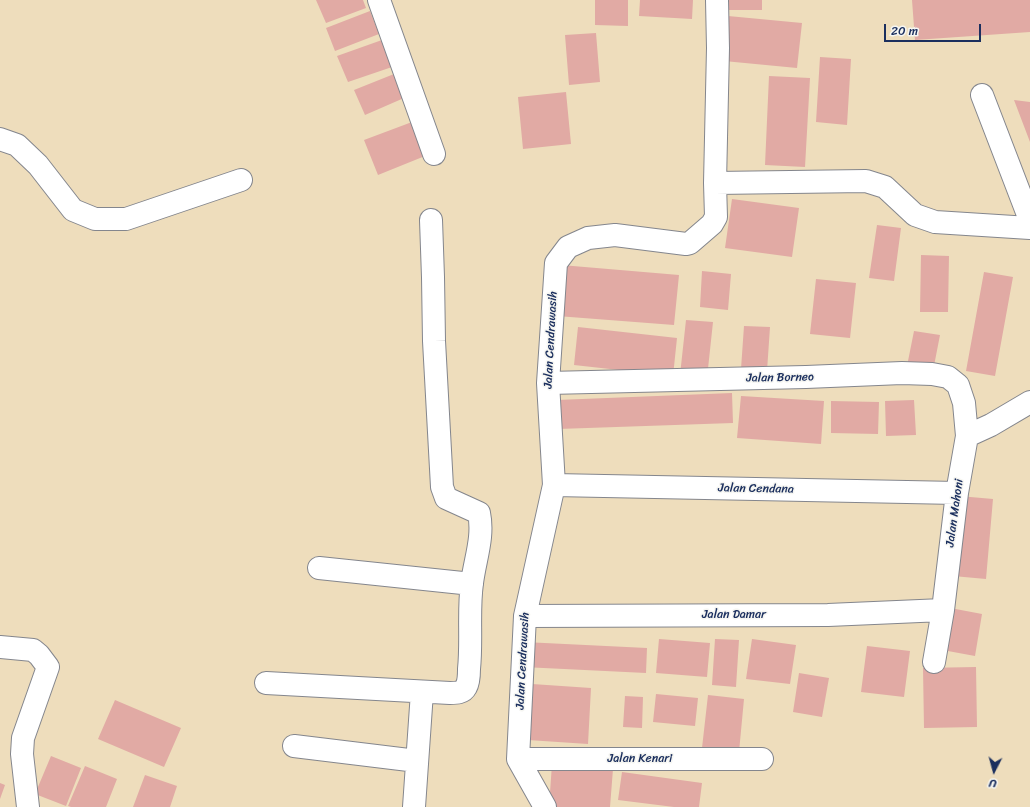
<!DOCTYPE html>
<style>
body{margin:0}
#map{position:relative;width:1030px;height:807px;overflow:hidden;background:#eeddbc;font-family:Sriracha,sans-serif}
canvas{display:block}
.north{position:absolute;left:974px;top:751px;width:40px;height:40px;-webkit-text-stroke:3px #f6f6f2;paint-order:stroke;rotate:186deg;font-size:11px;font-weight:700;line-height:16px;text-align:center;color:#1b2f5e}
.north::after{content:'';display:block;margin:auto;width:14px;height:18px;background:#1b2f5e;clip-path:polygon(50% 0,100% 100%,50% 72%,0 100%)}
.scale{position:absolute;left:884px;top:24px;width:97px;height:18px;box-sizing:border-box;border:2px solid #1b2f5e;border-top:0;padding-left:5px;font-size:12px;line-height:14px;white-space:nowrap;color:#1b2f5e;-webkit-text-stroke:3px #f6f6f2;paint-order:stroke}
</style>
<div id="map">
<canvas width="1030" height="807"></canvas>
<div class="north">U</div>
<div class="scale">20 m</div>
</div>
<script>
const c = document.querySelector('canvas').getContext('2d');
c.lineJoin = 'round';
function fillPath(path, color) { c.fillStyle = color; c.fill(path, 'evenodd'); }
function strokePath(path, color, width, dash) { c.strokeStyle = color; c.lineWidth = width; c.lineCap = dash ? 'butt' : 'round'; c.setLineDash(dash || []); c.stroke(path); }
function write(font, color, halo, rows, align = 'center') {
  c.font = font + ' Sriracha,sans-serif'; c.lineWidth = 3; c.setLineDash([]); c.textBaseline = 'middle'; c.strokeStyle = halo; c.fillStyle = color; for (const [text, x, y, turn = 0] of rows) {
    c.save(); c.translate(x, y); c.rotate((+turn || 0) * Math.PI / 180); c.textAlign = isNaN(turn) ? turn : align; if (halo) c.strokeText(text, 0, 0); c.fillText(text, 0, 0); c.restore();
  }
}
fillPath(new Path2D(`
 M 316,0 L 363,0 L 366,8 L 326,23 Z
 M 595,0 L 628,0 L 628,26 L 595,25 Z
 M 640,0 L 693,0 L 692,19 L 639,16 Z
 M 724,0 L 762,0 L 762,10 L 724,10 Z
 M 912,0 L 1030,0 L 1030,32 L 915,40 Z
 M 370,11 L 379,34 L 335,51 L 326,28 Z
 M 728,16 L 802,23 L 797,68 L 724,61 Z
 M 596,33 L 600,82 L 569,85 L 565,35 Z
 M 382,40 L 392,67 L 348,82 L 337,56 Z
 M 820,57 L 851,59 L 847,125 L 816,122 Z
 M 394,74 L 404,98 L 365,115 L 354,90 Z
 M 769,76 L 810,78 L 805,167 L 765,165 Z
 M 566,92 L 571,144 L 523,149 L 518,97 Z
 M 1014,100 L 1030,102 L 1030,142 Z
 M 412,122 L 425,156 L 378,175 L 364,140 Z
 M 732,199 L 799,208 L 792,257 L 725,248 Z
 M 877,225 L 901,228 L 894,281 L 869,278 Z
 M 921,255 L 949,256 L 948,312 L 920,312 Z
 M 561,265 L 679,275 L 674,325 L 557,316 Z
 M 702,271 L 731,274 L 728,310 L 700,307 Z
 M 984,272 L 1013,277 L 995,376 L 966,371 Z
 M 816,279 L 856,283 L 850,338 L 810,334 Z
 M 686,320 L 713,322 L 707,378 L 680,375 Z
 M 744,326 L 770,327 L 767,371 L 741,369 Z
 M 578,327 L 677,338 L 673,376 L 574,365 Z
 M 914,331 L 940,335 L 933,371 L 907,366 Z
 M 732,393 L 733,423 L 558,429 L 557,400 Z
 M 741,396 L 824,401 L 821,444 L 737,438 Z
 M 914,400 L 916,435 L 886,436 L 885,401 Z
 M 831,401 L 879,402 L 878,434 L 831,433 Z
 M 959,496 L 993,499 L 986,579 L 953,576 Z
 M 945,607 L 982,614 L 975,656 L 937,649 Z
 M 659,639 L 710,643 L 707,677 L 656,673 Z
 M 715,639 L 739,640 L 736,687 L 712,685 Z
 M 752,639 L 796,645 L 790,684 L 746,679 Z
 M 524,642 L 647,648 L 646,673 L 523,667 Z
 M 867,646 L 910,651 L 904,697 L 861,692 Z
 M 976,667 L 977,727 L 924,728 L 923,668 Z
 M 799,673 L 829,678 L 822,717 L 793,712 Z
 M 532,684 L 591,688 L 588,744 L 528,740 Z
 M 656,694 L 698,698 L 695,726 L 653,722 Z
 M 708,695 L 744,699 L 739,752 L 702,748 Z
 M 625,696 L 643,697 L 642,728 L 623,727 Z
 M 115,700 L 181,728 L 164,767 L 98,739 Z
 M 51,756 L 81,768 L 66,806 L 35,794 Z
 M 552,764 L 613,769 L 610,807 L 549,807 Z
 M 85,766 L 117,779 L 106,807 L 71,807 L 68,806 Z
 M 622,772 L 702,783 L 699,807 L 674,807 L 618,800 Z
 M 145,775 L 177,786 L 170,807 L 133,807 Z
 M 0,783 L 5,785 L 0,799 Z`), '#e1aaa4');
const minor = new Path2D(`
 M 379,0 L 434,154
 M 982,95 L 1030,220
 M 0,139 L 17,145 L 38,165 L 73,210 L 95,219 L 126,219 L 241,180
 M 715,183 L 866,181 L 885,187 L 915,215 L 935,222 L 1030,228
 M 548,383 L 806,377 L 902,373 L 932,374 L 948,377 L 958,385 L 964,403 L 967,436 L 957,493 L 943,610 L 934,662
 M 967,436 L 991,425 L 1030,402
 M 554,485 L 957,493
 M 319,568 L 472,584
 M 525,616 L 828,615 L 943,610
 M 0,647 L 33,650 L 39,655 L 48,667 L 23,738 L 22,754 L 28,807
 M 266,683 L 450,693 C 456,693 463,693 466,687 C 469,682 469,674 469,669 C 472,640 468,611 472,583 C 475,559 484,537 479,513 L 446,498 L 442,487 L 434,341 L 433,277 L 431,220
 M 294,746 L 417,761
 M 518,759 L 762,759
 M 414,807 L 422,692
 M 545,807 L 518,759 L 525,616 L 554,485 L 548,383 L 556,263 L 568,247 L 588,238 L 615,235 L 686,244 L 690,243 L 712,224 L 716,217 L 715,183 L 718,48 L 717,0`);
strokePath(minor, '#84868d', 24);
strokePath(minor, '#fff', 22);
write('12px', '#1b2f5e', '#f6f6f2', [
 ["Jalan Cendrawasih",551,340,-87],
 ["Jalan Borneo",780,378,-1],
 ["Jalan Cendana",756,489,1],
 ["Jalan Mahoni",955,513,-82],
 ["Jalan Damar",734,615],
 ["Jalan Cendrawasih",523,661,-87],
 ["Jalan Kenari",640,759]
]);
</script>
